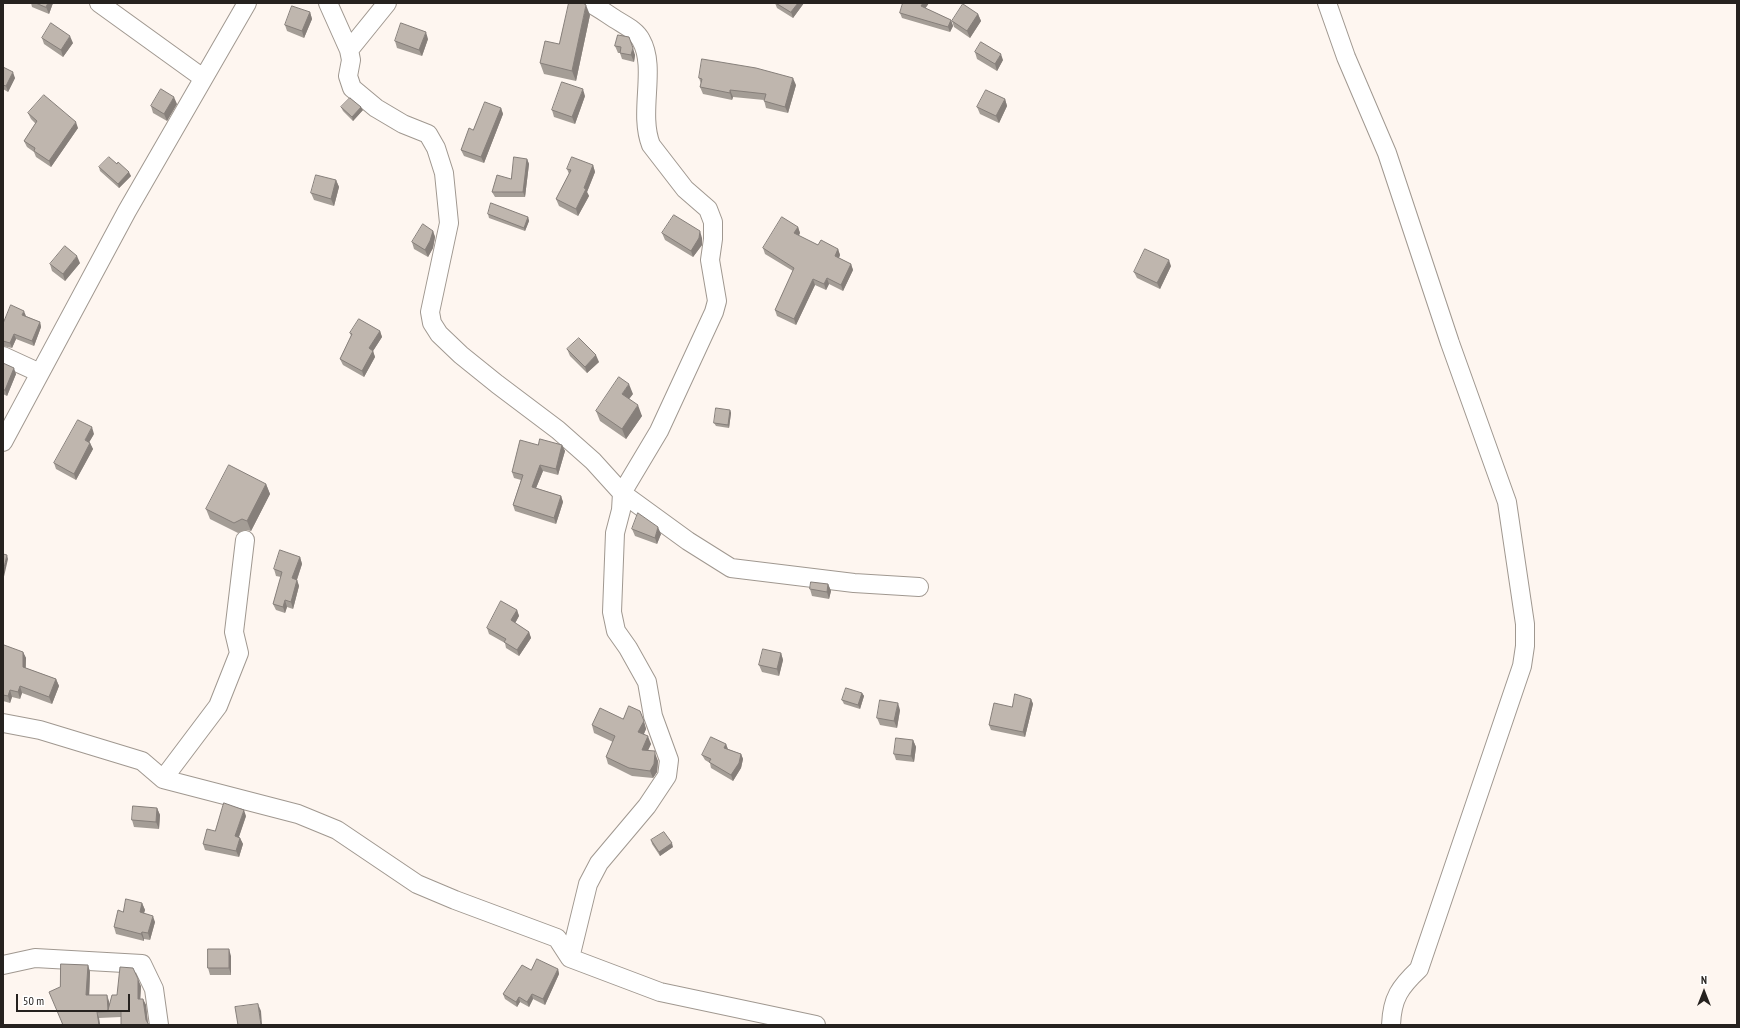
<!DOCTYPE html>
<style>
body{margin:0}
#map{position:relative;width:1740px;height:1028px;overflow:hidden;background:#fef6f0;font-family:"PT Sans Narrow",sans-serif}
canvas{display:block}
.frame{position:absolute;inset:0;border:4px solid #26221f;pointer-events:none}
.north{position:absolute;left:1684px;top:972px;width:40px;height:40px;-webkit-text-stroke:3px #fff;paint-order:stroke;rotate:0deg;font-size:11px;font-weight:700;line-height:16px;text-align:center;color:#26221f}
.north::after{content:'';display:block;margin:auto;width:14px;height:18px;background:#26221f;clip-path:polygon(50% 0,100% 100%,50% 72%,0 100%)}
.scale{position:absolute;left:16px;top:994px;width:114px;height:18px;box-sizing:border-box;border:2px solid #26221f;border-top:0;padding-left:5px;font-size:12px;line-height:14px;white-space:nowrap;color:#26221f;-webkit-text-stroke:3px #fff;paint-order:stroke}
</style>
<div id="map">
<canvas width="1740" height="1028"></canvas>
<div class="frame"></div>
<div class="north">N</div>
<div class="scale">50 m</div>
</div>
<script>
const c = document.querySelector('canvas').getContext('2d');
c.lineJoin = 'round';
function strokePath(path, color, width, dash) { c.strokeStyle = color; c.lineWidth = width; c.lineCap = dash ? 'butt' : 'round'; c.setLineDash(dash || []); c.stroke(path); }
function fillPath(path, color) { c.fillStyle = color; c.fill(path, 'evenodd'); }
const minor = new Path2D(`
 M 99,3 L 203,78
 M 328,3 L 349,50 L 351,60 L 348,76 L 352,88 L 376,108 L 403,124 L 428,134 L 436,148 L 444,173 L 449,223 L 430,312 L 432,323 L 439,334 L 461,355 L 497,384 L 558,430 L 593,461 L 622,493 L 688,541 L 731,568 L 854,583 L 919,587
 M 1327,3 L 1346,57 L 1387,153 L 1450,343 L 1507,502 L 1525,624 L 1525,646 L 1522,666 L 1419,969 C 1400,987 1392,998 1391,1025
 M 349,50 L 387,3
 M 3,356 L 40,373
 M 3,442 L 127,211 L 247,3
 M 3,723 L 40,730 L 142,761 L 163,779 L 298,814 L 337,830 L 417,884 L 455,900 L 557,938 L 570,958 L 660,992 L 816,1025
 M 163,779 L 218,706 L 239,653 L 234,632 L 245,540
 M 570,958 L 588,884 L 599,863 L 647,806 L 667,776 L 669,760 L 653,716 L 647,682 L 628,648 L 616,631 L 612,612 L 615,533 L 621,510 L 622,493 L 659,431 L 714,312 L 717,301 L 710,260 L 713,239 L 713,222 L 708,209 L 685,189 L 651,145 C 638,112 657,68 641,40 C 636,30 624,25 615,19 C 607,14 598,7 589,3
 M 3,965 L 35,958 L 142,964 L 154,989 L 159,1025`);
strokePath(minor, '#a09890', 20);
strokePath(minor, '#fff', 18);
fillPath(new Path2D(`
 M 31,3 L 53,3 L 49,14 L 32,7 Z
 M 775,3 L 804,3 L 793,18 L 777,8 Z
 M 901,3 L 929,3 L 925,8 L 951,20 L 953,26 L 950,32 L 902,18 L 900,13 L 903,5 Z
 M 310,12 L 312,19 L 304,38 L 287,31 L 285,25 Z
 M 978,14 L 981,21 L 970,38 L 954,27 L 952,21 Z
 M 590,15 L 576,81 L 544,74 L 540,63 L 559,44 Z
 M 618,35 L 635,55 L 634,62 L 622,59 L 620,53 L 618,53 L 615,46 Z
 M 42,38 L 73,43 L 63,57 L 44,44 Z
 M 428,39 L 422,56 L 397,48 L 395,41 Z
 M 975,52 L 1003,60 L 997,71 L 977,59 Z
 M 3,67 L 15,78 L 8,92 L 3,89 Z
 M 699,78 L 796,85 L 788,113 L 766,108 L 764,100 L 733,97 L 732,100 L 703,94 L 700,87 L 701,84 Z
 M 585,96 L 575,124 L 554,117 L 552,110 Z
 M 1005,99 L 1007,106 L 999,123 L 980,114 L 977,107 Z
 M 177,104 L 167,121 L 153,113 L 151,106 Z
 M 341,107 L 363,110 L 353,121 L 343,111 Z
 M 501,108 L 503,114 L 484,163 L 464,156 L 461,150 L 473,130 Z
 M 28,113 L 78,128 L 51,167 L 36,157 L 34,152 L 27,147 L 24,141 L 36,124 L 31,119 Z
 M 527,159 L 529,164 L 525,197 L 495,197 L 492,192 L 511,179 Z
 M 117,164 L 131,176 L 119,188 L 100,171 L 99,167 Z
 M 593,165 L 595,172 L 587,192 L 589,196 L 578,216 L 559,206 L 556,199 L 569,174 L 567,169 Z
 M 336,180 L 339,187 L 334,206 L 314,200 L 311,193 Z
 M 488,214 L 528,217 L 529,221 L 525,231 L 489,218 Z
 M 798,227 L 800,233 L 799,236 L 818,245 L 838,249 L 840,255 L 839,258 L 851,264 L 853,270 L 843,291 L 829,284 L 826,290 L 815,285 L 796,325 L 777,316 L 775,310 L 793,271 L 765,254 L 763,248 Z
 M 433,231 L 435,237 L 433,248 L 428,257 L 414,249 L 412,242 Z
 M 662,233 L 702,238 L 702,245 L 693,257 L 665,240 Z
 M 80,263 L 65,281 L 52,271 L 50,264 Z
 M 1171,266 L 1160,289 L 1137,278 L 1134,272 Z
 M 26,316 L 40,322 L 41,327 L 34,346 L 16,339 L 12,348 L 3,346 L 3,324 Z
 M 380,331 L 382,337 L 373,351 L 375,357 L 364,377 L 343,365 L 340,359 L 351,336 L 350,333 Z
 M 567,349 L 599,362 L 587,373 L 570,356 Z
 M 3,363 L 16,374 L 7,396 L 3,394 Z
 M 633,394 L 629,399 L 642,416 L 626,439 L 600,421 L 596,411 Z
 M 730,410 L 731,413 L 729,428 L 716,426 L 714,423 Z
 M 94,434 L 89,442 L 90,443 L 93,449 L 76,480 L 56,469 L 54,463 Z
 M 538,445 L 562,445 L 565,451 L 558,475 L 543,471 L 536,488 L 561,496 L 563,502 L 556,524 L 515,511 L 513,505 L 521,480 L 514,478 L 512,472 Z
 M 266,484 L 270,494 L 251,531 L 246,530 L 238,533 L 210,519 L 206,509 Z
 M 632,529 L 661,534 L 657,544 L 635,536 Z
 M 300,557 L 302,564 L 297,580 L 299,586 L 293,609 L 287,607 L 285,613 L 276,610 L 273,604 L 281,577 L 276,576 L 274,569 Z
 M 828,584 L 831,591 L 829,599 L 812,596 L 810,589 Z
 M 517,610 L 519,616 L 515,623 L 529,632 L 531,638 L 519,656 L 506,648 L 505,643 L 489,634 L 487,628 Z
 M 3,651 L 23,652 L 26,658 L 26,668 L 56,679 L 59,686 L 52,704 L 22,693 L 20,699 L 12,697 L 10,703 L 3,701 Z
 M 781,653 L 783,660 L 779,676 L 762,672 L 759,665 Z
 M 862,693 L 864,696 L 860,709 L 844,704 L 842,700 Z
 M 1031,699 L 1033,704 L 1025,737 L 991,730 L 989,725 L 1012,707 Z
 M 900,710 L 897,728 L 880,725 L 877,718 Z
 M 640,711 L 646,729 L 644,734 L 651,744 L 648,750 L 658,761 L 657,772 L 653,778 L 632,776 L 608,764 L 606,757 L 613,742 L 594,733 L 592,725 L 623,719 Z
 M 913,740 L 916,747 L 914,762 L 896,760 L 894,754 Z
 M 726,744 L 728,749 L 741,754 L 743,759 L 741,768 L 733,781 L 711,768 L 710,763 L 705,760 L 702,755 Z
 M 157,808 L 160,815 L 159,829 L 134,827 L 132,820 Z
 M 246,816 L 239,837 L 240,838 L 243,844 L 239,857 L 205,850 L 203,844 L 215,831 Z
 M 651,840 L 673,847 L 660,856 L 652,844 Z
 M 142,903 L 145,910 L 144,913 L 155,922 L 150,940 L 144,939 L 144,941 L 116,934 L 114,927 L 123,912 Z
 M 231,956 L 231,975 L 210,975 L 208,968 Z
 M 88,965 L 90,972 L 89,995 L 109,1001 L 109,1004 L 117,995 L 141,986 L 140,999 L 143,999 L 146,1005 L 148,1023 L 121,1017 L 99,1018 L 100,1025 L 62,1025 L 60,987 Z
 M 558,969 L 559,974 L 545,1005 L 533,999 L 529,1007 L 520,1002 L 517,1007 L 505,999 L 503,994 L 531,970 Z`), '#a49d96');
fillPath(new Path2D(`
 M 48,3 L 53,3 L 49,14 L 46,7 Z
 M 798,3 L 804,3 L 793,18 L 791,12 Z
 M 923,3 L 929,3 L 923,12 L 921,6 Z
 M 586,5 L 590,15 L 576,81 L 572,71 Z
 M 310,12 L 312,19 L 304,38 L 302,31 Z
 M 978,14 L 981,21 L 970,38 L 967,31 Z
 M 951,20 L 953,26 L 950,32 L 948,27 Z
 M 426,32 L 428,39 L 422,56 L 419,50 Z
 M 70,36 L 73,43 L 63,57 L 61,50 Z
 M 633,48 L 635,55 L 634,62 L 631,55 Z
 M 1001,54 L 1003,60 L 997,71 L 995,64 Z
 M 13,72 L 15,78 L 8,92 L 6,86 Z
 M 793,78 L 796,85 L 788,113 L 785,107 Z
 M 583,89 L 585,96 L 575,124 L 572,117 Z
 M 730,90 L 733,97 L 732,100 L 730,93 Z
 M 174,97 L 177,104 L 167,121 L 164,114 Z
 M 1005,99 L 1007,106 L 999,123 L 996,116 Z
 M 361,107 L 363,110 L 353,121 L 352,117 Z
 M 501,108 L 503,114 L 484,163 L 481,157 Z
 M 76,122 L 78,128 L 51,167 L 49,161 Z
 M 527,159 L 529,164 L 525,197 L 523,192 Z
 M 593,165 L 595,172 L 587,192 L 589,196 L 578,216 L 576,209 Z
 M 129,172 L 131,176 L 119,188 L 118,184 Z
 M 336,180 L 339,187 L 334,206 L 331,199 Z
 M 528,217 L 529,221 L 525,231 L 524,228 Z
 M 798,227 L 800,233 L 796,239 L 794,233 Z
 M 433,231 L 435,237 L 433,248 L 428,257 L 425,250 Z
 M 700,231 L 702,238 L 702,245 L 693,257 L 691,251 Z
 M 838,249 L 840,255 L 837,262 L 835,256 Z
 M 77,256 L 80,263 L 65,281 L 63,274 Z
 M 1169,260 L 1171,266 L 1160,289 L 1157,283 Z
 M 851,264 L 853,270 L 843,291 L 841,285 Z
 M 827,278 L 829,284 L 826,290 L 824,284 Z
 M 813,279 L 815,285 L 796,325 L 794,319 Z
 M 24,311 L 26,316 L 24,320 L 22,315 Z
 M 40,322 L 41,327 L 34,346 L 32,341 Z
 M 380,331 L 382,337 L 373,351 L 375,357 L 364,377 L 362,371 L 369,348 Z
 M 14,334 L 16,339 L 12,348 L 10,343 Z
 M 596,355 L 599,362 L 587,373 L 585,367 Z
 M 14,368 L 16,374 L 7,396 L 5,390 Z
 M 629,384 L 633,394 L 625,404 L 622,394 Z
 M 638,405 L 642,416 L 626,439 L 622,429 Z
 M 730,410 L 731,413 L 729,428 L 728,425 Z
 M 92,427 L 94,434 L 87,446 L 85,440 Z
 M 90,443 L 93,449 L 76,480 L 74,474 Z
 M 562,445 L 565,451 L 558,475 L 556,469 Z
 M 540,465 L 543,471 L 534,493 L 532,487 Z
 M 266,484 L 270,494 L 251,531 L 247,521 Z
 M 561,496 L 563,502 L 556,524 L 554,518 Z
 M 658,527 L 661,534 L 657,544 L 655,538 Z
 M 7,555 L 8,559 L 3,581 L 3,572 Z
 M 300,557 L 302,564 L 295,585 L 292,578 Z
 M 297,580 L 299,586 L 293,609 L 291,602 Z
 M 828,584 L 831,591 L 829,599 L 827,592 Z
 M 285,600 L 287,607 L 285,613 L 283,607 Z
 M 517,610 L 519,616 L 513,627 L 511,620 Z
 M 529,632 L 531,638 L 519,656 L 517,650 Z
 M 23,652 L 26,658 L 25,674 L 23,667 Z
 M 781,653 L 783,660 L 779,676 L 777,669 Z
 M 56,679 L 59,686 L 52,704 L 49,697 Z
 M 20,686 L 22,693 L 20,699 L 18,692 Z
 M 10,690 L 12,697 L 10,703 L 8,696 Z
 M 862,693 L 864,696 L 860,709 L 858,705 Z
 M 1031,699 L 1033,704 L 1025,737 L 1023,732 Z
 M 898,703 L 900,710 L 897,728 L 894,721 Z
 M 644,721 L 646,729 L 641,740 L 638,732 Z
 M 648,736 L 651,744 L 645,757 L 642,750 Z
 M 913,740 L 916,747 L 914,762 L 911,756 Z
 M 726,744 L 728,750 L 724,748 Z
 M 655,753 L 658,761 L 657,772 L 653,778 L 650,771 Z
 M 741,754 L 743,759 L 741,768 L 733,781 L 731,775 Z
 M 157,808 L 160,815 L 159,829 L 156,822 Z
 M 244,810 L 246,816 L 237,842 L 235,836 Z
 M 240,838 L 243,844 L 239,857 L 236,851 Z
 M 672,843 L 673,847 L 660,856 L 659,852 Z
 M 142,903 L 145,910 L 142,919 L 140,912 Z
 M 153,916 L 155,922 L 150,940 L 148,933 Z
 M 142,932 L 144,939 L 144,941 L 141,934 Z
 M 229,949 L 231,956 L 231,975 L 229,968 Z
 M 88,965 L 90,972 L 89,1001 L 86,995 Z
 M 558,969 L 559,974 L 545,1005 L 543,999 Z
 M 138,979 L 141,986 L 140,1005 L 138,999 Z
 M 532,994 L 533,999 L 529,1007 L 527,1002 Z
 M 107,995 L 109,1001 L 110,1011 L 108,1010 Z
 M 519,997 L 520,1002 L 517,1007 L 516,1002 Z
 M 143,999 L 146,1005 L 148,1025 L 146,1020 Z
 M 258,1004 L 261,1011 L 262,1025 L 261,1025 Z
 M 97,1012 L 99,1018 L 100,1025 L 99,1025 Z`), '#867f7a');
const building = new Path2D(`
 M 36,3 L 48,3 L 46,7 Z
 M 569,3 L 583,3 L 586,5 L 572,71 L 540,63 L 545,41 L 559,44 Z
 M 776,3 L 798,3 L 791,12 Z
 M 903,3 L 923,3 L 921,6 L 951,20 L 948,27 L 900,13 Z
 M 963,4 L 978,14 L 967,31 L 952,21 Z
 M 292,6 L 310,12 L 302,31 L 285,25 Z
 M 51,23 L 70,36 L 61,50 L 42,38 Z
 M 401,23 L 426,32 L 419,50 L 395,41 Z
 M 618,35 L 629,37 L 633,48 L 631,55 L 620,53 L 621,47 L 615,46 Z
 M 981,42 L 1001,54 L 995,64 L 975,52 Z
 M 702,59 L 756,68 L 793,78 L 785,107 L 764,101 L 766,94 L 730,90 L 730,93 L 700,87 L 702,79 L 699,78 Z
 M 3,67 L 13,72 L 6,86 L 3,85 Z
 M 562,82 L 583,89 L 572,117 L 552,110 Z
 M 161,89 L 174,97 L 164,114 L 151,106 Z
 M 986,90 L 1005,99 L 996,116 L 977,107 Z
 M 44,95 L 76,122 L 49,161 L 34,151 L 35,148 L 24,141 L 37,121 L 28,113 Z
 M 350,98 L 361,107 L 352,117 L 341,107 Z
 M 485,102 L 501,108 L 481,157 L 461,150 L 469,128 L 473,130 Z
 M 109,157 L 117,164 L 118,162 L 129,172 L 118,184 L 99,167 Z
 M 514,157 L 527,159 L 523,192 L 492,192 L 497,175 L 511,179 Z
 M 572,157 L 593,165 L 584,188 L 586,189 L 576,209 L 556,199 L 571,170 L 567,169 Z
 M 316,175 L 336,180 L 331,199 L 311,193 Z
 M 491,203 L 528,217 L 524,228 L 488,214 Z
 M 674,215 L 700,231 L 699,238 L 691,251 L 662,233 Z
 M 782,217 L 798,227 L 794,233 L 818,245 L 821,240 L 838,249 L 835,256 L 851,264 L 841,285 L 827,278 L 824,284 L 813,279 L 794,319 L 775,310 L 794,268 L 763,248 Z
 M 423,224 L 433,231 L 430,241 L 425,250 L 412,242 Z
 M 65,246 L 77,256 L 63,274 L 50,264 Z
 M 1145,249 L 1169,260 L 1157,283 L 1134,272 Z
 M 11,305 L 24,311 L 22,315 L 40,322 L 32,341 L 14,334 L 10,343 L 3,341 L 3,324 Z
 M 359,319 L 380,331 L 369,348 L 373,351 L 362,371 L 340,359 L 352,334 L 350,333 Z
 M 579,338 L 596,355 L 585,367 L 567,349 Z
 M 3,363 L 14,368 L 5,390 L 3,390 Z
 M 619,377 L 629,384 L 622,394 L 638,405 L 622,429 L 596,411 Z
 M 716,408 L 730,410 L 728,425 L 714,423 Z
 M 78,420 L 92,427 L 85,440 L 90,443 L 74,474 L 54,463 Z
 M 540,439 L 562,445 L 556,469 L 540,465 L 532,487 L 561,496 L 554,518 L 513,505 L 523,475 L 512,472 L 520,440 L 538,445 Z
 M 229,465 L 266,484 L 247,521 L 242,519 L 234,523 L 206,509 Z
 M 638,513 L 658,527 L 655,538 L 632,529 Z
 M 280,550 L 300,557 L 292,578 L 297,580 L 291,602 L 285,600 L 283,607 L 273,604 L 282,572 L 274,569 Z
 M 3,554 L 7,555 L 3,572 Z
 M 811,582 L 828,584 L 827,592 L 810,589 Z
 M 501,601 L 517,610 L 511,620 L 529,632 L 517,650 L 504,642 L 506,639 L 487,628 Z
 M 4,645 L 23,652 L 23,667 L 56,679 L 49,697 L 20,686 L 18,692 L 10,690 L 8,696 L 3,695 L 3,651 Z
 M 763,649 L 781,653 L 777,669 L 759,665 Z
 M 846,688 L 862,693 L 858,705 L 842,700 Z
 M 1015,694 L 1031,699 L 1023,732 L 989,725 L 994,703 L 1012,707 Z
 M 880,700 L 898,703 L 894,721 L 877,718 Z
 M 629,706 L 640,711 L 644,721 L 638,732 L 648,736 L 642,750 L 655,751 L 655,753 L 654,764 L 650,771 L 629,768 L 606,757 L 615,736 L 592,725 L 600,708 L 623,719 Z
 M 711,737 L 726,744 L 724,748 L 741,754 L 739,763 L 731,775 L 709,762 L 711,759 L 702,755 Z
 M 896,738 L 913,740 L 911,756 L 894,754 Z
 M 224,803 L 244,810 L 235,836 L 240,838 L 236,851 L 203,844 L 207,829 L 215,831 Z
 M 133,806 L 157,808 L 156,822 L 132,820 Z
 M 664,832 L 672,843 L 659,852 L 651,840 Z
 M 126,899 L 142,903 L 140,912 L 153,916 L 148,933 L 142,932 L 141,934 L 114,927 L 118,910 L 123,912 Z
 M 208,949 L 229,949 L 229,968 L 208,968 Z
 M 537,959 L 558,969 L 543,999 L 532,994 L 527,1002 L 519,997 L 516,1002 L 503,994 L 522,965 L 531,970 Z
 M 61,964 L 88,965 L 86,995 L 107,995 L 108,1010 L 112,995 L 117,995 L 120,967 L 133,968 L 138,979 L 138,999 L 143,999 L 146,1020 L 149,1025 L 121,1025 L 121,1011 L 97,1012 L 99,1025 L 63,1025 L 49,992 L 60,987 Z
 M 258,1004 L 261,1025 L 238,1025 L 235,1007 Z`);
fillPath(building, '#bfb6ae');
strokePath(building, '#867f7a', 1);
</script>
